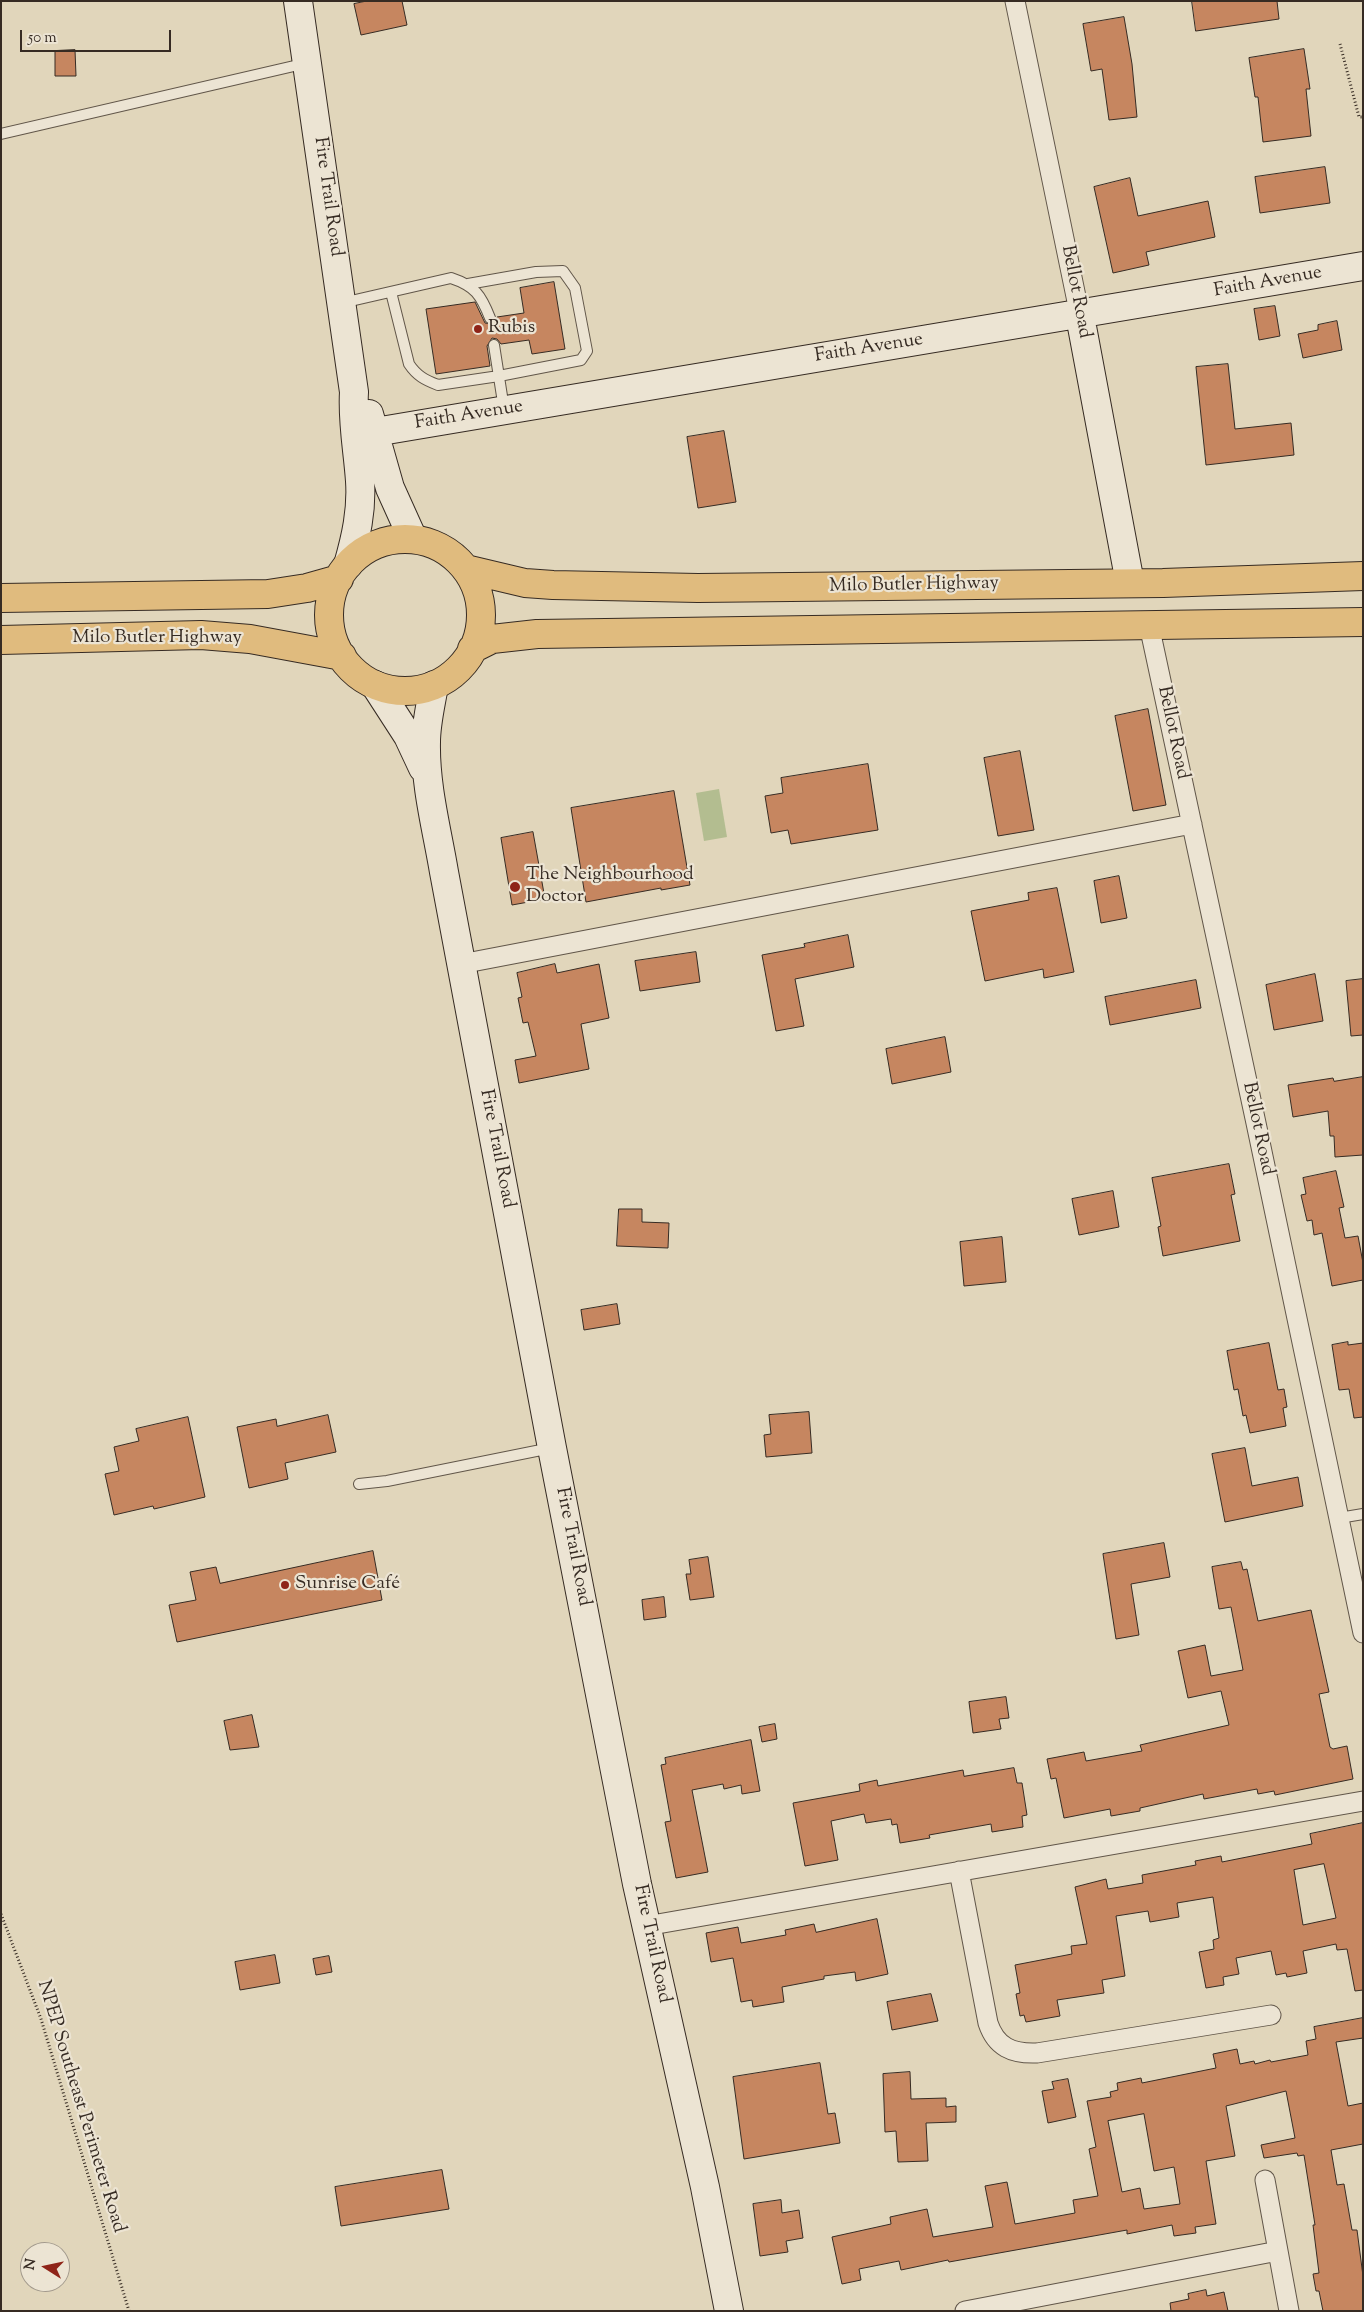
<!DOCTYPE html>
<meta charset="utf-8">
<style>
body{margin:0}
#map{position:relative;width:1364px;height:2312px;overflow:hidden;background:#e1d6bb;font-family:"Sorts Mill Goudy",serif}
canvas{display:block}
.frame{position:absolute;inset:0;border:2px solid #362b23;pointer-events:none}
.north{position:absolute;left:20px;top:2242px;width:50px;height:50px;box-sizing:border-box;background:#ece4d3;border:1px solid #a39a8d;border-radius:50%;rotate:280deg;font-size:14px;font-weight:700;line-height:20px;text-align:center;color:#362b23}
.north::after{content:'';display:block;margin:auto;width:18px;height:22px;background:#8f2418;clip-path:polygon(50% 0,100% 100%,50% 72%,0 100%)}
.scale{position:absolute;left:20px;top:30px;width:151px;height:22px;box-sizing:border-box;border:2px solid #362b23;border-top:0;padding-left:6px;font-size:15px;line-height:18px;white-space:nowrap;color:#362b23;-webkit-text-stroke:4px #ece4d3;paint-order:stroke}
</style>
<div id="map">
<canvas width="1364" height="2312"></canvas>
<div class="frame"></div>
<div class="north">N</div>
<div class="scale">50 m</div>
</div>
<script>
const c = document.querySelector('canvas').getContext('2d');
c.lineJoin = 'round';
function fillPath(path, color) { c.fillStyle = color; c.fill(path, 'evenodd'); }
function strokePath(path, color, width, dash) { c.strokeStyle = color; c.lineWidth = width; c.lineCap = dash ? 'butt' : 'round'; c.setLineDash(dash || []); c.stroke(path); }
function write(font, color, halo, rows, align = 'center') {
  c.font = font + ' "Sorts Mill Goudy",serif'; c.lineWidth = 4.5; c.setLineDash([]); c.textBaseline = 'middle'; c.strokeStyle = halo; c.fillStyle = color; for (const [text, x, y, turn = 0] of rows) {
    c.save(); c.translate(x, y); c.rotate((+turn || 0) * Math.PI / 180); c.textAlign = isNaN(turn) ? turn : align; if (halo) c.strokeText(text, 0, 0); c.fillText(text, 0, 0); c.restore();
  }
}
fillPath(new Path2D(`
 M 719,789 L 727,837 L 704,841 L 696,793 Z`), '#b3bd90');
const building = new Path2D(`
 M 367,1 L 402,1 L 407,25 L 361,35 L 354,4 Z
 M 1192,1 L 1277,1 L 1279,19 L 1196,31 Z
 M 1124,17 L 1132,64 L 1137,117 L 1109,120 L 1102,69 L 1091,71 L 1083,24 Z
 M 1304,49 L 1310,89 L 1306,89 L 1311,136 L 1263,142 L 1258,97 L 1255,97 L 1249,58 Z
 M 75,50 L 76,76 L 55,76 L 55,51 Z
 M 1325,167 L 1330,203 L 1260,213 L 1255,177 Z
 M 1130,178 L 1138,216 L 1208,201 L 1215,237 L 1146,252 L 1149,265 L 1113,273 L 1094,187 Z
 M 554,282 L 565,349 L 532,354 L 529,340 L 501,344 L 497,339 L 492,338 L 487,346 L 490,366 L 436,374 L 426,309 L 475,302 L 485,323 L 492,324 L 497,317 L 524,313 L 520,288 Z
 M 1275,306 L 1280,336 L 1259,340 L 1254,309 Z
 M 1337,321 L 1342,350 L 1303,358 L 1298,334 L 1318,330 L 1318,325 Z
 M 1228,364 L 1235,429 L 1291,423 L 1294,455 L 1206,465 L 1196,367 Z
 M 724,431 L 736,502 L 698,508 L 687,437 Z
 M 1148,709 L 1166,805 L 1133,811 L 1115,716 Z
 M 1020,751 L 1034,830 L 998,836 L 984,758 Z
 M 868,764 L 878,830 L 791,844 L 788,830 L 771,833 L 765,796 L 783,793 L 781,778 Z
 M 674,791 L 690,885 L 661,890 L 661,888 L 586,902 L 571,808 Z
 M 533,832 L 545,899 L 512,905 L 501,838 Z
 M 1119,876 L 1127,918 L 1101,923 L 1094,881 Z
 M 1057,888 L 1074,972 L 1044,978 L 1043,969 L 985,981 L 971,911 L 1029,900 L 1028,893 Z
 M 848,935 L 854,967 L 795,979 L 804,1026 L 776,1031 L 762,955 L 805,947 L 804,944 Z
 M 696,952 L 700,982 L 640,991 L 635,961 Z
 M 555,964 L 557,973 L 599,964 L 609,1018 L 581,1024 L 589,1069 L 519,1083 L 515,1060 L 536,1056 L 528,1022 L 523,1023 L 518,998 L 522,997 L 517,973 Z
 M 1315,974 L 1323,1021 L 1274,1030 L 1266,985 Z
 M 1363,979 L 1363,1035 L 1351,1036 L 1346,981 Z
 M 1196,980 L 1201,1008 L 1110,1025 L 1105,997 Z
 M 945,1037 L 951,1072 L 892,1084 L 886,1049 Z
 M 1363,1077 L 1363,1155 L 1335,1157 L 1334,1136 L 1330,1136 L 1328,1111 L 1293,1117 L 1288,1085 L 1333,1078 L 1334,1081 Z
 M 1229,1164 L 1235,1194 L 1231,1195 L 1240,1241 L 1163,1256 L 1158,1227 L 1161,1226 L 1152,1178 Z
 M 1336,1171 L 1344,1207 L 1339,1208 L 1345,1238 L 1358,1236 L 1363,1263 L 1363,1280 L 1332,1286 L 1322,1233 L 1314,1235 L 1312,1220 L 1307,1221 L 1301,1195 L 1306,1194 L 1303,1178 Z
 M 1113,1191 L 1119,1227 L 1079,1235 L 1072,1199 Z
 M 619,1209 L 642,1209 L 642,1222 L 669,1223 L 668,1248 L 617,1246 Z
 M 1002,1237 L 1006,1282 L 964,1286 L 960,1242 Z
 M 617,1304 L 620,1324 L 584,1330 L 581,1310 Z
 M 1348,1342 L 1348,1345 L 1363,1343 L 1363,1417 L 1354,1418 L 1349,1389 L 1339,1390 L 1332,1345 Z
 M 1269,1343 L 1278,1390 L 1284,1389 L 1287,1407 L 1283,1408 L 1286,1426 L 1250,1433 L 1246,1415 L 1243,1416 L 1238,1389 L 1234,1390 L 1227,1351 Z
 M 809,1412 L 812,1453 L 766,1457 L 764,1435 L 771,1434 L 769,1415 Z
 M 328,1415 L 336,1452 L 285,1463 L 288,1479 L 249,1488 L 237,1427 L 276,1419 L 277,1426 Z
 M 188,1417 L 205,1497 L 154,1509 L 153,1506 L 114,1515 L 105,1474 L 119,1471 L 114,1447 L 139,1441 L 136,1429 Z
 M 1245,1448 L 1252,1486 L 1298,1477 L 1303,1506 L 1225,1522 L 1212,1454 Z
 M 1164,1543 L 1170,1577 L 1131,1584 L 1139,1635 L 1116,1639 L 1103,1554 Z
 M 373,1551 L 382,1600 L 177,1642 L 169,1605 L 196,1600 L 190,1572 L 216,1567 L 220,1583 Z
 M 708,1557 L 714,1597 L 690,1600 L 686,1574 L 691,1574 L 689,1560 Z
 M 1241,1562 L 1243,1570 L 1247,1569 L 1258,1621 L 1311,1610 L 1329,1692 L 1319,1694 L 1330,1747 L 1333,1749 L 1347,1746 L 1353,1779 L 1275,1795 L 1274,1791 L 1258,1794 L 1257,1789 L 1204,1799 L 1203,1794 L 1140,1808 L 1140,1811 L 1111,1816 L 1110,1809 L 1064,1818 L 1056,1778 L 1051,1779 L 1047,1759 L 1084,1752 L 1086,1761 L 1142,1751 L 1140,1745 L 1229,1725 L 1221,1691 L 1188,1698 L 1178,1651 L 1205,1645 L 1211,1676 L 1243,1670 L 1231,1607 L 1219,1609 L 1212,1567 Z
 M 664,1597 L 666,1617 L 644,1620 L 642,1600 Z
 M 1006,1697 L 1009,1718 L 999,1719 L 1001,1729 L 973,1733 L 969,1702 Z
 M 252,1715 L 259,1747 L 230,1750 L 224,1721 Z
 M 775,1724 L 777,1739 L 762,1742 L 759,1727 Z
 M 751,1740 L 760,1791 L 742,1794 L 741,1785 L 724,1789 L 723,1784 L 692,1790 L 708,1872 L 676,1878 L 665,1822 L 671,1821 L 661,1765 L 666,1764 L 665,1758 Z
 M 1014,1768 L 1017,1783 L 1022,1783 L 1027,1815 L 1022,1816 L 1023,1827 L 992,1832 L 991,1824 L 929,1835 L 930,1838 L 900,1843 L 897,1824 L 892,1825 L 891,1819 L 866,1823 L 864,1814 L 831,1821 L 838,1860 L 805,1866 L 793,1803 L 860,1791 L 859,1784 L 877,1780 L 878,1786 L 963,1770 L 964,1776 Z
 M 1363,1823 L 1363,1990 L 1355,1991 L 1347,1949 L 1337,1950 L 1336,1944 L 1303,1951 L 1307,1973 L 1287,1977 L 1286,1973 L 1276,1975 L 1271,1951 L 1236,1958 L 1239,1974 L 1223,1977 L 1224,1985 L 1206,1988 L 1199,1952 L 1214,1949 L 1213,1940 L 1219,1938 L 1213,1897 L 1177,1903 L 1179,1917 L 1150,1922 L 1148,1911 L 1116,1916 L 1125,1976 L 1102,1980 L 1104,1993 L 1057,2000 L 1060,2016 L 1026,2022 L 1024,2015 L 1020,2016 L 1016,1994 L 1020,1993 L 1015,1965 L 1072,1954 L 1071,1946 L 1087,1944 L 1075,1887 L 1106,1879 L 1108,1889 L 1143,1883 L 1142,1875 L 1196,1865 L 1195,1861 L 1221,1856 L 1222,1862 L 1312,1844 L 1310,1834 ZM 1324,1864 L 1336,1918 L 1303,1925 L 1294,1870 Z
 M 877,1919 L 888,1974 L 856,1981 L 855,1972 L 824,1976 L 824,1979 L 782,1987 L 784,2002 L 753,2007 L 752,2000 L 741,2002 L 733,1958 L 711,1962 L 706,1933 L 738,1927 L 741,1943 L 786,1935 L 785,1930 L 814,1924 L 816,1932 Z
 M 275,1955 L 280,1983 L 240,1990 L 235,1962 Z
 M 329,1956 L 332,1972 L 316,1975 L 313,1959 Z
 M 931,1994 L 938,2021 L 892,2030 L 887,2002 Z
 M 1363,2018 L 1363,2038 L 1336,2042 L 1348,2106 L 1363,2103 L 1363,2144 L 1331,2150 L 1337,2185 L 1344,2184 L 1352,2230 L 1357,2230 L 1363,2276 L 1363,2311 L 1323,2311 L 1319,2291 L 1316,2291 L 1313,2274 L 1319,2273 L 1313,2225 L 1315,2225 L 1304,2155 L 1298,2156 L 1297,2153 L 1264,2158 L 1261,2145 L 1295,2138 L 1286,2091 L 1226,2106 L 1235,2156 L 1206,2161 L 1216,2224 L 1195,2227 L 1196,2233 L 1174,2236 L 1172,2225 L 1127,2234 L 1127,2230 L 949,2262 L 948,2260 L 901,2270 L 899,2261 L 859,2269 L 861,2280 L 842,2284 L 832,2237 L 891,2224 L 890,2217 L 927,2209 L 933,2237 L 993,2227 L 985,2186 L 1007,2182 L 1015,2224 L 1075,2213 L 1073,2200 L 1098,2196 L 1089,2149 L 1096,2147 L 1087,2101 L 1111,2097 L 1110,2092 L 1118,2090 L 1117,2083 L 1141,2078 L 1142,2083 L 1216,2068 L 1213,2054 L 1237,2049 L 1240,2064 L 1254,2061 L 1255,2064 L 1270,2060 L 1271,2062 L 1308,2055 L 1306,2041 L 1316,2039 L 1314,2027 ZM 1144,2114 L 1154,2171 L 1174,2167 L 1180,2204 L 1144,2209 L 1140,2188 L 1122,2192 L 1108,2121 Z
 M 820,2063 L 828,2114 L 835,2113 L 840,2143 L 744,2159 L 733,2077 Z
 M 910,2072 L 911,2099 L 946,2098 L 946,2107 L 956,2106 L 956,2122 L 926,2123 L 928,2161 L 898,2162 L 896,2131 L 885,2132 L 883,2074 Z
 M 1068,2079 L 1076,2117 L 1048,2123 L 1042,2091 L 1054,2089 L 1052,2082 Z
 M 442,2170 L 449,2209 L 341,2226 L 335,2187 Z
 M 781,2200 L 782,2213 L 799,2210 L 803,2238 L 786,2241 L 788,2252 L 760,2256 L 753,2204 Z
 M 1206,2290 L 1207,2296 L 1224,2292 L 1228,2311 L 1171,2311 L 1170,2303 L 1189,2299 L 1188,2294 Z`);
fillPath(building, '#c68660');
strokePath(building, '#362b23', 1);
const lane = new Path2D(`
 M 1,134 L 307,63
 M 391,292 L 409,364 C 417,376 425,380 438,385 L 499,376 L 581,360 L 587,351 L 575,288 L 563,271 L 536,272 L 468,284
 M 342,303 L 451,278 C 475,286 481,295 490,318
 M 494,345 L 504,409
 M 359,1484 L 387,1481 L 551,1448
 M 1339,1518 L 1363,1514`);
const street = new Path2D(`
 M 1015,1 L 1080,316
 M 1149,625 L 1256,1123 L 1363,1633
 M 461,964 L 1192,824
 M 959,1871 L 988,2023 C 996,2047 1012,2054 1037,2053 L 1271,2015
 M 646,1926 L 1363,1801
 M 1265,2180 L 1289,2311
 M 965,2311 L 1278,2251`);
const secondary = new Path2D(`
 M 298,1 L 354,392 C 352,422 358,451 360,481 C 362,510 356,537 348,565
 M 1080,316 L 1130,583
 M 369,414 L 390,488 L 413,539
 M 375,432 C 704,376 1034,324 1363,266
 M 375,685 L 408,736 L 423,768
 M 434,685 C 431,704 426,723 426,742 C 425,786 437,830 444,872 L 552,1448 L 637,1884 L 705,2187 L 729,2311`);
const primary = new Path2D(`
 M329 615a76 76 0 1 1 152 0a76 76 0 1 1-152 0Z
 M 466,569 L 525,583 L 553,585 L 698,588 L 1163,583 L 1363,576
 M 1,598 L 268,594 L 307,588 L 339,579
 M 1,640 L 201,635 L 250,639 L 342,656
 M 472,649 L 492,639 L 537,634 L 1363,622`);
strokePath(lane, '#615649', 12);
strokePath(street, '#615649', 21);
strokePath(secondary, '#362b23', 30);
strokePath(primary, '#362b23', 30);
strokePath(new Path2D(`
 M 1340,44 L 1359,117 L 1363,117
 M 1,1914 L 41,2019 L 129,2311`), '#362b23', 3, [1, 2.5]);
strokePath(lane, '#ece4d3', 10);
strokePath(street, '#ece4d3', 19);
strokePath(secondary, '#ece4d3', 28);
strokePath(primary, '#e0bb7e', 28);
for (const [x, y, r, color] of [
 [478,329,5,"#8f2418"],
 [515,887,6,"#8f2418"],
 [285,1585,5,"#8f2418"]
]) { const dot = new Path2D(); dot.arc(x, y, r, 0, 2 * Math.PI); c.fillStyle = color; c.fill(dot); strokePath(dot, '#ece4d3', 2); }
write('19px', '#362b23', '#ece4d3', [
 ["Fire Trail Road",327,197,82],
 ["Faith Avenue",1268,283,-10],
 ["Bellot Road",1075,292,79],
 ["Faith Avenue",869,349,-9],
 ["Faith Avenue",469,416,-9],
 ["Milo Butler Highway",914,586,-1],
 ["Milo Butler Highway",157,639],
 ["Bellot Road",1172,733,78],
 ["Bellot Road",1257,1129,78],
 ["Fire Trail Road",496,1149,79],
 ["Fire Trail Road",572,1547,79],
 ["Fire Trail Road",651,1944,78],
 ["NPEP Southeast Perimeter Road",80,2107,73]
]);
write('19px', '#362b23', '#ece4d3', [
 ["Rubis",488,329],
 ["The Neighbourhood",526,876],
 ["Doctor",526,898],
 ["Sunrise Café",295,1585]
], 'left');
</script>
